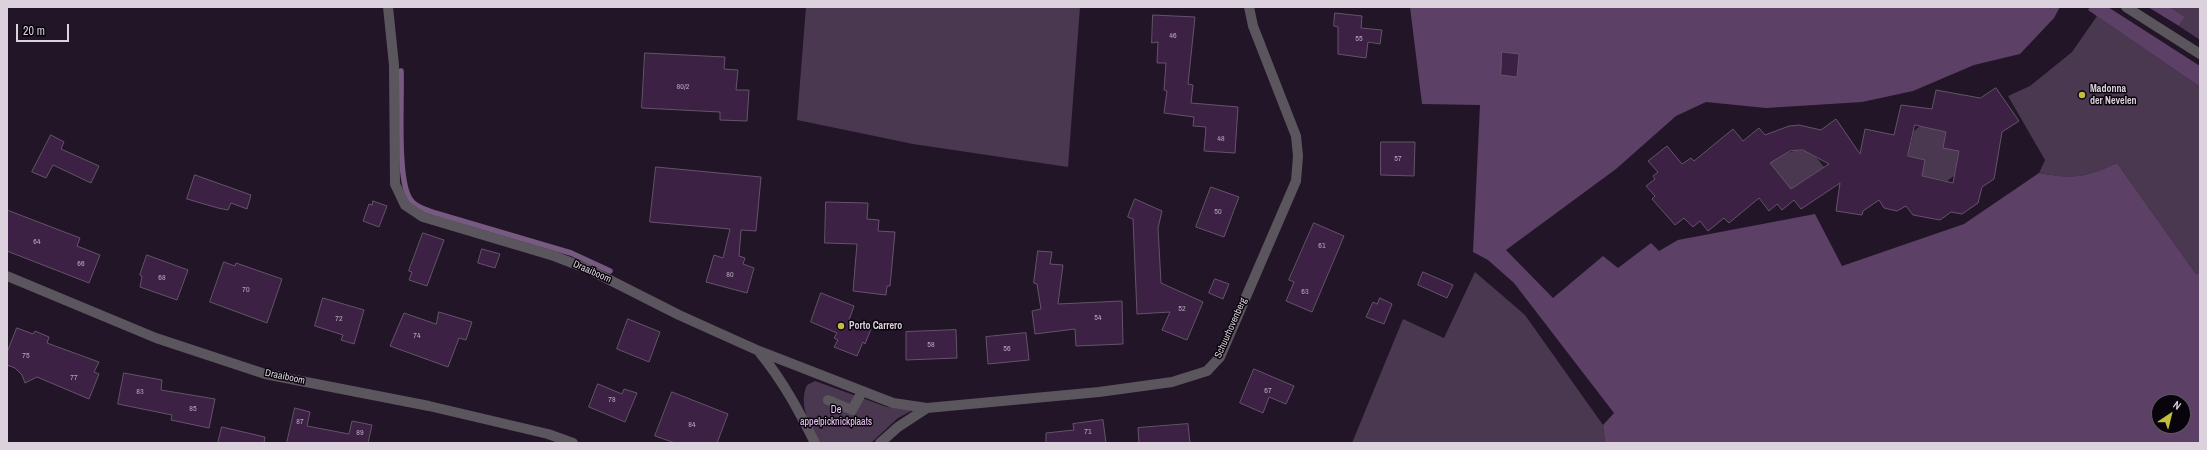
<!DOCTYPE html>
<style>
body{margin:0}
#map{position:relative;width:2207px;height:450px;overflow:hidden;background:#221527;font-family:"Archivo Narrow",sans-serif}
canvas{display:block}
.frame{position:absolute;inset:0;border:8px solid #dbd2de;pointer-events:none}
.north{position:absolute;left:2151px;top:394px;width:40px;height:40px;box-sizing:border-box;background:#09040b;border:1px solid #5d565f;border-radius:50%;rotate:35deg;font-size:11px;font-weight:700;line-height:16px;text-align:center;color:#dbd2de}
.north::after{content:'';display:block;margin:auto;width:14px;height:18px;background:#c2bd3f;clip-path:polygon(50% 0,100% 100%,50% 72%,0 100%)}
.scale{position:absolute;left:16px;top:24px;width:53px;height:18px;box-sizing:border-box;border:2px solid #dbd2de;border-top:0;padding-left:5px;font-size:12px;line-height:14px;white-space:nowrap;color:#dbd2de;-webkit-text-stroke:3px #09040b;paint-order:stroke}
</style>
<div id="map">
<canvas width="2207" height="450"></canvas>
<div class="frame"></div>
<div class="north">N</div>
<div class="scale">20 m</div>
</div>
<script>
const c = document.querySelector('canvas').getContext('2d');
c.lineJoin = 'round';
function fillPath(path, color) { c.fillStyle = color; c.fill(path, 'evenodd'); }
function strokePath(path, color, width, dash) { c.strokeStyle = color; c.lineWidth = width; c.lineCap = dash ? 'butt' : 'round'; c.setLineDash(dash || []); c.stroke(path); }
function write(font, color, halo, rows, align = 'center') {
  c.font = font + ' "Archivo Narrow",sans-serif'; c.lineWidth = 3; c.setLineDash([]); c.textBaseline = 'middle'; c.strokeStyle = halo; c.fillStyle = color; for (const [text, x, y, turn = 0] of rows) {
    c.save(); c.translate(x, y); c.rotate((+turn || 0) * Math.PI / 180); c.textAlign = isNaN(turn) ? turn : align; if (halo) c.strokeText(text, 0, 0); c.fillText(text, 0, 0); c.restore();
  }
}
fillPath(new Path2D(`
 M 806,7 L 1080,7 L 1068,167 L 913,144 L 797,120 Z
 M 2170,7 L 2200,7 L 2200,40 L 2179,26 L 2185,17 Z
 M 2097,16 L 2200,87 L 2200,272 L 2196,274 L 2117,163 C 2084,178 2073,179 2039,173 L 2045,160 L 2008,96 L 2030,86 L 2072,52 Z
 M 1920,126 L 1946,132 L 1943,148 L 1959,151 L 1954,176 L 1947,181 L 1922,176 L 1925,160 L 1908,156 L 1914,131 Z
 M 1799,150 C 1811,151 1817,157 1824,167 L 1791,189 L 1759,168 L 1786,153 Z
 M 1475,272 L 1525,315 L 1603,425 L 1605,443 L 1352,443 L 1403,319 L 1444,338 Z
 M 815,381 L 887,407 L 913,410 L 898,418 L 871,443 L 818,443 C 810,425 798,404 807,385 Z`), '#49384f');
fillPath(new Path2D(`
 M 1410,7 L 2060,7 L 2054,18 L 2020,54 L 1974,65 L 1913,91 L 1862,102 L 1766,108 L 1706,102 L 1676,116 L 1616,169 L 1506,250 L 1553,298 L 1603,256 L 1618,268 L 1651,243 L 1659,251 L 1678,240 L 1815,214 L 1842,266 L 1964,224 L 2039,173 C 2073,179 2084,178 2117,163 L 2196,274 L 2200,272 L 2200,443 L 1605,443 L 1603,425 L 1614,413 L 1514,283 L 1488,260 L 1473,252 L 1480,105 L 1422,104 ZM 2159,402 L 2183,402 L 2183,426 L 2159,426 Z
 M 2090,7 L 2108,7 L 2200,66 L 2200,87 L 2088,10 Z
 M 2148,7 L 2170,7 L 2185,17 L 2179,26 Z`), '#5c4066');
strokePath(new Path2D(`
 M 401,71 C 402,98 397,176 409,197 C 413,206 426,210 435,213 L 571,253 L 610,271`), '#775a81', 5.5);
const building = new Path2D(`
 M 1335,13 L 1362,16 L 1361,28 L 1382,30 L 1380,44 L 1368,42 L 1366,58 L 1338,54 L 1338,27 L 1334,26 Z
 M 1153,15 L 1195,17 L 1188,84 L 1193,85 L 1191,103 L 1238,107 L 1235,153 L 1204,151 L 1206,127 L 1193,126 L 1194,117 L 1164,113 L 1167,91 L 1164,90 L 1166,63 L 1157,63 L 1158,42 L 1152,43 Z
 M 1502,52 L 1519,54 L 1517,77 L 1501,75 Z
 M 645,53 L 725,57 L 724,69 L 738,70 L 736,90 L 749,90 L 747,121 L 720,120 L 720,112 L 642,108 Z
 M 1996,88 L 2019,121 L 2002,132 L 1994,179 L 1982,187 L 1978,203 L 1962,214 L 1951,212 L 1940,220 L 1913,215 L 1906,206 L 1897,211 L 1884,208 L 1879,200 L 1863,211 L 1862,215 L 1836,211 L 1840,183 L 1801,209 L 1794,200 L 1782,210 L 1777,204 L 1769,211 L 1759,198 L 1729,223 L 1724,218 L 1708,231 L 1700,221 L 1693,227 L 1684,218 L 1675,225 L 1652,199 L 1655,196 L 1646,186 L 1655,179 L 1653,176 L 1658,172 L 1648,161 L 1667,146 L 1682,164 L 1691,158 L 1694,161 L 1733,129 L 1743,141 L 1759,128 L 1765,135 L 1789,126 L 1799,125 L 1821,130 L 1836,119 L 1860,154 L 1865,129 L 1894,135 L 1901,105 L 1932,109 L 1936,90 L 1980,98 ZM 1915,125 L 1946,132 L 1943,148 L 1959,151 L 1953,183 L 1922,176 L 1925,160 L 1908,156 ZM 1803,150 L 1829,164 L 1791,189 L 1770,163 L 1790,151 Z
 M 51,135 L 64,142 L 61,149 L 99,166 L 91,183 L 53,165 L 46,178 L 32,172 Z
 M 1381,142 L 1415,142 L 1414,176 L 1381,175 Z
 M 656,167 L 761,177 L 756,231 L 741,230 L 739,256 L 745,258 L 743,264 L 754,268 L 747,293 L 706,282 L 714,255 L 723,258 L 730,229 L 650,222 Z
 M 195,175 L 251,195 L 247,209 L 231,203 L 228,210 L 218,208 L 187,199 Z
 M 1211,187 L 1239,197 L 1224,237 L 1196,227 Z
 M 1135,199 L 1162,211 L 1158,228 L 1161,283 L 1203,302 L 1187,340 L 1162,330 L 1170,312 L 1137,314 L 1133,219 L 1128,217 Z
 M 373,201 L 387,206 L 379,227 L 363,221 L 369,204 L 372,205 Z
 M 826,202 L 868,203 L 867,219 L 879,220 L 878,231 L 895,232 L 890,286 L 887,286 L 886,295 L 853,291 L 857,244 L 825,243 Z
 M 7,210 L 80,238 L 77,246 L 100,255 L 89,283 L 7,251 Z
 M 1314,223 L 1344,236 L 1312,312 L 1286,301 L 1294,282 L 1289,280 Z
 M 423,233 L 444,240 L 427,286 L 409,280 L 412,272 L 409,271 Z
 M 482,249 L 500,254 L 495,268 L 478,263 Z
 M 1038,251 L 1052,252 L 1050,264 L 1063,265 L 1058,304 L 1122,301 L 1123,344 L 1076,346 L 1075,329 L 1035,334 L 1032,311 L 1041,309 L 1037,284 L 1034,283 Z
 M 147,255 L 188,270 L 177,300 L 140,287 L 142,276 L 140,275 Z
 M 224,262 L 235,266 L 236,263 L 282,279 L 267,323 L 210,302 Z
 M 1423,272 L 1453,285 L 1447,298 L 1418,285 Z
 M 1215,279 L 1229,284 L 1223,299 L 1209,293 Z
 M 821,293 L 854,306 L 849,320 L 871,329 L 865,344 L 863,342 L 857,356 L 834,347 L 838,340 L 834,338 L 837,333 L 811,322 Z
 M 323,298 L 364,310 L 354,344 L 341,340 L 343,335 L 315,326 Z
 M 1380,298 L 1392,304 L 1384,324 L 1366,317 L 1373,302 L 1377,304 Z
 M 439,312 L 472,322 L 466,340 L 459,338 L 448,367 L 390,346 L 404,313 L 436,324 Z
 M 628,319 L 660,332 L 649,362 L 617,349 Z
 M 17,328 L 33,334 L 35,331 L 49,337 L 47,343 L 99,362 L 94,372 L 99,374 L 89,399 L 37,377 L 25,383 L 22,375 L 15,368 L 7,365 L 7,353 Z
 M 956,330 L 957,358 L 906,360 L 906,332 Z
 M 1026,333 L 1029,360 L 988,364 L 986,337 Z
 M 1254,369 L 1294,386 L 1286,404 L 1269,397 L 1263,413 L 1240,403 Z
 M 124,373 L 162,380 L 161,390 L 215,399 L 209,428 L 171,420 L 172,415 L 118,404 Z
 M 598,384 L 622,394 L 624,389 L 637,393 L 625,422 L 589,407 Z
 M 672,392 L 728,414 L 717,443 L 675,443 L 655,436 Z
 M 295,408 L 310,412 L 307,426 L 349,434 L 352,421 L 372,425 L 368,443 L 287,443 Z
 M 1103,420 L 1106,443 L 1046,443 L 1046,433 L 1074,430 L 1073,424 Z
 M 1188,424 L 1190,443 L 1139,443 L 1138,428 Z
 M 222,427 L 265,437 L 264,443 L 218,443 Z`);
fillPath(building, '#3c2145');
strokePath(building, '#635468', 1);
strokePath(new Path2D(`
 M 388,7 L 394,65 L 395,184 L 405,205 L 423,217 L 554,256 L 588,269 L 679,315 L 759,351 L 893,403 L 927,408
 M 2126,7 L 2200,54
 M 7,276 L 156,338 L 265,374 L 429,406 L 548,434 L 573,443
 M 760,353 C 783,381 799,411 815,443
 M 828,400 L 852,410 L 862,392
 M 880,443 L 898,427 L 927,408 L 1099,392 L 1172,382 L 1207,371 L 1220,357 L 1296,181 L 1298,156 L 1296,136 L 1253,26 L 1249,7`), '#5b555e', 10);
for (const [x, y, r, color] of [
 [2082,95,4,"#c2bd3f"],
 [841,326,4,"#c2bd3f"]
]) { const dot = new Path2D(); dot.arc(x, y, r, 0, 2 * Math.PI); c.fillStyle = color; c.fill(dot); strokePath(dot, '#09040b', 1.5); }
write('8px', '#b3a6b8', null, [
 ["46",1173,36],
 ["55",1359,39],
 ["80/2",683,87],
 ["48",1221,139],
 ["57",1398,159],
 ["50",1218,212],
 ["64",37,242],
 ["61",1322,246],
 ["66",81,264],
 ["80",730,275],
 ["68",162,278],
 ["70",246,290],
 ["63",1305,292],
 ["52",1182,309],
 ["54",1098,318],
 ["72",339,319],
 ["74",417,336],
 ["58",931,345],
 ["56",1007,349],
 ["75",26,356],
 ["77",74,378],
 ["67",1268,391],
 ["83",140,392],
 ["78",612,400],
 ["85",193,409],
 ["87",300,422],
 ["84",692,425],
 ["71",1088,432],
 ["89",360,433]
]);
write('bold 10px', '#dbd2de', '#09040b', [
 ["Madonna",2090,89],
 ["der Nevelen",2090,101],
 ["Porto Carrero",849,326]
], 'left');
write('10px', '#dbd2de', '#09040b', [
 ["Draaiboom",592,272,24],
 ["Schuurhovenberg",1231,328,-66],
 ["Draaiboom",285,377,12]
]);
write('10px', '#f2cbff', '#09040b', [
 ["De",836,410],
 ["appelpicknickplaats",836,422]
]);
</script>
